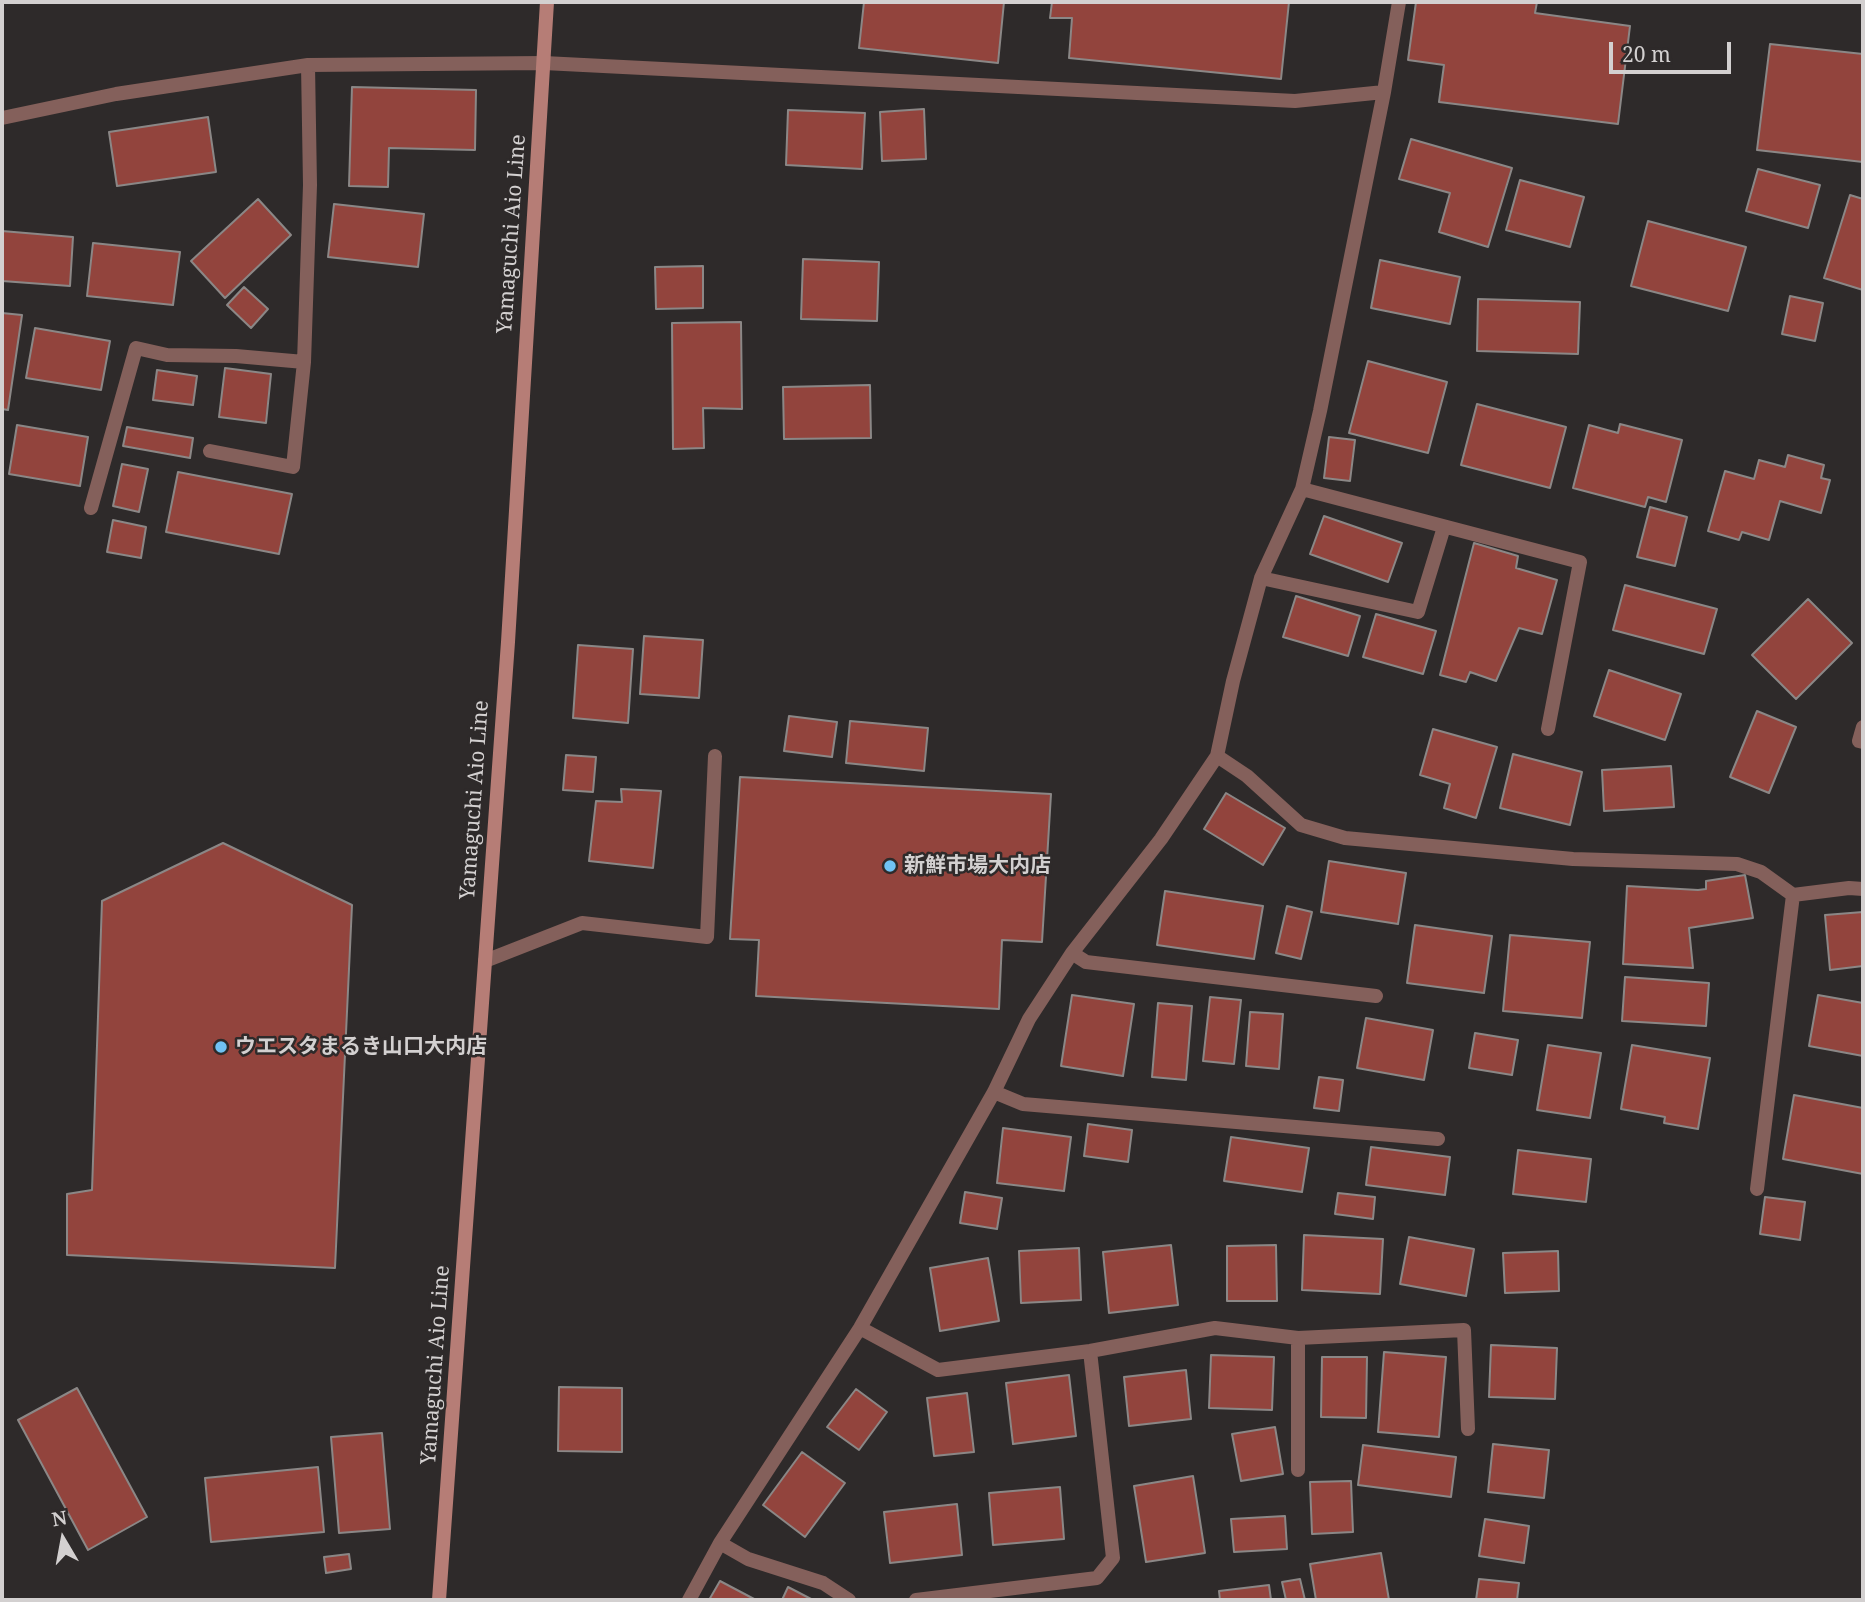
<!DOCTYPE html>
<meta charset="utf-8">
<style>
body{margin:0}
#map{position:relative;width:1865px;height:1602px;overflow:hidden;background:#2e2a2a;font-family:"Noto Serif",serif}
canvas{display:block}
.frame{position:absolute;inset:0;border:4px solid #d3d0d0;pointer-events:none}
.north{position:absolute;left:28px;top:1504px;width:70px;height:70px;-webkit-text-stroke:5px #2e2a2a;paint-order:stroke;rotate:350deg;font-size:19px;font-weight:700;line-height:28px;text-align:center;color:#d3d0d0}
.north::after{content:'';display:block;margin:auto;width:24px;height:32px;background:#d3d0d0;clip-path:polygon(50% 0,100% 100%,50% 72%,0 100%)}
.scale{position:absolute;left:1609px;top:42px;width:122px;height:32px;box-sizing:border-box;border:4px solid #d3d0d0;border-top:0;padding-left:9px;font-size:21px;line-height:24px;white-space:nowrap;color:#d3d0d0;-webkit-text-stroke:5px #2e2a2a;paint-order:stroke}
</style>
<div id="map">
<canvas width="1865" height="1602"></canvas>
<div class="frame"></div>
<div class="north">N</div>
<div class="scale">20 m</div>
</div>
<script>
const c = document.querySelector('canvas').getContext('2d');
c.lineJoin = 'round';
function fillPath(path, color) { c.fillStyle = color; c.fill(path, 'evenodd'); }
function strokePath(path, color, width, dash) { c.strokeStyle = color; c.lineWidth = width; c.lineCap = dash ? 'butt' : 'round'; c.setLineDash(dash || []); c.stroke(path); }
function write(font, color, halo, rows, align = 'center') {
  c.font = font + ' "Noto Serif","Noto Sans JP",serif'; c.lineWidth = 5; c.setLineDash([]); c.textBaseline = 'middle'; c.strokeStyle = halo; c.fillStyle = color; for (const [text, x, y, turn = 0] of rows) {
    c.save(); c.translate(x, y); c.rotate((+turn || 0) * Math.PI / 180); c.textAlign = isNaN(turn) ? turn : align; if (halo) c.strokeText(text, 0, 0); c.fillText(text, 0, 0); c.restore();
  }
}
const building = new Path2D(`
 M 864,2 L 1004,2 L 998,63 L 859,48 Z
 M 1052,2 L 1289,2 L 1281,79 L 1069,58 L 1072,18 L 1050,18 Z
 M 1416,2 L 1537,2 L 1535,13 L 1630,26 L 1618,124 L 1439,102 L 1444,65 L 1408,60 Z
 M 1770,44 L 1863,54 L 1863,162 L 1757,150 Z
 M 352,87 L 476,90 L 475,150 L 389,148 L 388,187 L 349,186 Z
 M 924,109 L 926,159 L 882,161 L 880,112 Z
 M 788,110 L 865,113 L 862,169 L 786,165 Z
 M 208,117 L 216,172 L 117,186 L 109,132 Z
 M 1411,139 L 1512,168 L 1488,247 L 1439,232 L 1450,193 L 1399,179 Z
 M 1758,169 L 1820,185 L 1808,228 L 1746,211 Z
 M 1520,180 L 1584,197 L 1570,247 L 1506,230 Z
 M 1850,195 L 1863,199 L 1863,290 L 1824,278 Z
 M 258,199 L 291,235 L 225,298 L 191,261 Z
 M 334,204 L 424,214 L 418,267 L 328,257 Z
 M 1648,221 L 1746,247 L 1728,311 L 1631,286 Z
 M 2,231 L 73,237 L 70,286 L 2,281 Z
 M 93,243 L 180,252 L 173,305 L 87,296 Z
 M 803,259 L 879,262 L 877,321 L 801,319 Z
 M 1380,260 L 1460,277 L 1450,324 L 1371,308 Z
 M 703,266 L 703,308 L 656,309 L 655,267 Z
 M 244,287 L 268,309 L 251,328 L 227,305 Z
 M 1790,296 L 1823,303 L 1815,341 L 1782,334 Z
 M 1478,299 L 1580,302 L 1578,354 L 1477,351 Z
 M 2,313 L 22,315 L 8,410 L 2,409 Z
 M 741,322 L 742,409 L 703,408 L 704,448 L 673,449 L 672,323 Z
 M 35,328 L 110,341 L 101,390 L 26,378 Z
 M 1368,361 L 1447,382 L 1428,453 L 1349,433 Z
 M 225,368 L 271,374 L 266,423 L 219,417 Z
 M 157,370 L 197,376 L 193,405 L 153,400 Z
 M 870,385 L 871,438 L 784,439 L 783,387 Z
 M 1477,404 L 1566,427 L 1550,488 L 1461,465 Z
 M 1620,424 L 1682,440 L 1666,502 L 1648,497 L 1645,507 L 1573,488 L 1589,425 L 1618,433 Z
 M 17,425 L 88,437 L 80,486 L 9,474 Z
 M 127,427 L 193,438 L 190,458 L 123,446 Z
 M 1329,437 L 1355,440 L 1350,481 L 1324,478 Z
 M 1788,455 L 1824,465 L 1821,478 L 1830,480 L 1821,513 L 1780,501 L 1769,540 L 1742,532 L 1739,540 L 1708,531 L 1725,471 L 1754,479 L 1759,460 L 1785,467 Z
 M 122,464 L 148,469 L 139,512 L 113,506 Z
 M 178,472 L 292,494 L 279,554 L 166,532 Z
 M 1650,507 L 1687,517 L 1675,566 L 1637,557 Z
 M 1324,516 L 1402,543 L 1388,582 L 1310,554 Z
 M 113,520 L 146,527 L 141,558 L 107,552 Z
 M 1474,543 L 1518,556 L 1516,568 L 1557,580 L 1542,634 L 1519,628 L 1496,681 L 1470,672 L 1466,682 L 1440,675 Z
 M 1625,585 L 1717,609 L 1704,654 L 1613,630 Z
 M 1296,596 L 1360,616 L 1348,656 L 1283,637 Z
 M 1808,599 L 1852,643 L 1796,699 L 1752,655 Z
 M 1376,614 L 1436,631 L 1423,674 L 1363,657 Z
 M 644,636 L 703,640 L 699,698 L 640,694 Z
 M 578,645 L 633,649 L 628,723 L 573,718 Z
 M 1609,670 L 1681,694 L 1665,740 L 1594,716 Z
 M 1757,711 L 1796,727 L 1769,793 L 1730,777 Z
 M 789,716 L 837,722 L 832,757 L 784,751 Z
 M 850,721 L 928,728 L 924,771 L 846,763 Z
 M 1433,729 L 1497,747 L 1476,818 L 1444,808 L 1450,784 L 1420,775 Z
 M 1513,754 L 1582,772 L 1570,825 L 1500,808 Z
 M 566,755 L 596,757 L 593,792 L 563,790 Z
 M 1671,766 L 1674,807 L 1604,811 L 1602,770 Z
 M 740,777 L 1051,794 L 1042,942 L 1002,940 L 999,1009 L 756,996 L 759,940 L 730,939 Z
 M 621,789 L 661,791 L 653,868 L 589,861 L 596,801 L 622,802 Z
 M 1226,793 L 1285,828 L 1263,865 L 1204,829 Z
 M 223,843 L 352,905 L 335,1268 L 67,1255 L 67,1194 L 92,1190 L 102,901 Z
 M 1329,861 L 1406,873 L 1398,924 L 1321,912 Z
 M 1745,875 L 1753,918 L 1689,928 L 1693,968 L 1623,964 L 1627,886 L 1698,890 L 1706,889 L 1706,881 Z
 M 1165,891 L 1263,906 L 1254,959 L 1157,945 Z
 M 1287,906 L 1312,912 L 1301,959 L 1276,953 Z
 M 1863,912 L 1863,966 L 1830,970 L 1825,915 Z
 M 1415,925 L 1492,936 L 1484,993 L 1407,983 Z
 M 1510,935 L 1590,942 L 1582,1018 L 1503,1011 Z
 M 1625,977 L 1709,983 L 1706,1026 L 1622,1021 Z
 M 1072,995 L 1134,1004 L 1123,1076 L 1061,1066 Z
 M 1818,995 L 1863,1003 L 1863,1056 L 1809,1046 Z
 M 1210,997 L 1241,1000 L 1234,1064 L 1203,1061 Z
 M 1158,1003 L 1192,1006 L 1186,1080 L 1152,1077 Z
 M 1250,1012 L 1283,1014 L 1279,1069 L 1246,1066 Z
 M 1366,1018 L 1433,1030 L 1424,1080 L 1357,1068 Z
 M 1475,1033 L 1518,1040 L 1512,1075 L 1469,1068 Z
 M 1548,1045 L 1601,1053 L 1590,1118 L 1537,1110 Z
 M 1632,1045 L 1710,1058 L 1698,1129 L 1664,1123 L 1665,1117 L 1621,1109 Z
 M 1319,1077 L 1343,1080 L 1339,1111 L 1314,1108 Z
 M 1794,1095 L 1863,1108 L 1863,1174 L 1783,1159 Z
 M 1088,1124 L 1132,1130 L 1128,1162 L 1084,1156 Z
 M 1003,1128 L 1071,1137 L 1064,1191 L 997,1183 Z
 M 1231,1137 L 1309,1148 L 1302,1192 L 1224,1181 Z
 M 1371,1147 L 1450,1157 L 1445,1195 L 1366,1185 Z
 M 1518,1150 L 1591,1159 L 1586,1202 L 1513,1194 Z
 M 965,1192 L 1002,1198 L 997,1229 L 960,1223 Z
 M 1338,1193 L 1375,1197 L 1373,1219 L 1335,1214 Z
 M 1765,1197 L 1805,1202 L 1800,1240 L 1760,1234 Z
 M 1304,1235 L 1383,1239 L 1380,1294 L 1302,1290 Z
 M 1409,1237 L 1474,1249 L 1466,1296 L 1400,1284 Z
 M 1171,1245 L 1178,1305 L 1109,1313 L 1103,1252 Z
 M 1276,1245 L 1277,1301 L 1227,1301 L 1227,1246 Z
 M 1079,1248 L 1081,1300 L 1021,1303 L 1019,1251 Z
 M 1558,1251 L 1559,1291 L 1505,1293 L 1503,1253 Z
 M 988,1258 L 999,1321 L 940,1331 L 930,1268 Z
 M 1491,1345 L 1557,1348 L 1555,1399 L 1489,1397 Z
 M 1384,1352 L 1446,1357 L 1439,1437 L 1378,1432 Z
 M 1211,1355 L 1274,1357 L 1272,1410 L 1209,1408 Z
 M 1322,1357 L 1367,1357 L 1366,1418 L 1321,1417 Z
 M 1186,1370 L 1191,1419 L 1129,1426 L 1124,1377 Z
 M 1069,1375 L 1076,1436 L 1013,1444 L 1006,1383 Z
 M 559,1387 L 622,1388 L 622,1452 L 558,1451 Z
 M 77,1388 L 147,1517 L 88,1550 L 18,1420 Z
 M 856,1389 L 887,1412 L 859,1450 L 827,1427 Z
 M 967,1393 L 974,1452 L 934,1456 L 927,1398 Z
 M 1275,1427 L 1283,1474 L 1241,1481 L 1232,1434 Z
 M 382,1433 L 390,1529 L 339,1533 L 331,1437 Z
 M 1493,1444 L 1549,1450 L 1544,1498 L 1488,1492 Z
 M 1363,1445 L 1456,1457 L 1451,1497 L 1358,1485 Z
 M 802,1452 L 845,1483 L 805,1537 L 763,1505 Z
 M 318,1467 L 324,1532 L 211,1542 L 205,1478 Z
 M 1193,1476 L 1205,1553 L 1146,1562 L 1134,1486 Z
 M 1351,1481 L 1353,1532 L 1312,1534 L 1310,1482 Z
 M 1060,1487 L 1064,1539 L 993,1545 L 989,1493 Z
 M 957,1504 L 962,1555 L 890,1563 L 884,1512 Z
 M 1285,1516 L 1287,1549 L 1234,1552 L 1231,1519 Z
 M 1485,1519 L 1529,1526 L 1524,1563 L 1479,1556 Z
 M 1381,1553 L 1389,1600 L 1316,1600 L 1310,1564 Z
 M 349,1554 L 351,1569 L 326,1573 L 324,1557 Z
 M 1300,1579 L 1305,1600 L 1286,1600 L 1282,1582 Z
 M 1479,1579 L 1519,1583 L 1517,1600 L 1476,1600 Z
 M 720,1581 L 756,1600 L 709,1600 Z
 M 1269,1585 L 1271,1600 L 1220,1600 L 1219,1591 Z
 M 788,1587 L 813,1600 L 782,1600 Z`);
fillPath(building, '#92443d');
strokePath(building, '#8b8786', 2);
strokePath(new Path2D(`
 M 2,118 L 116,94 L 308,65 L 544,63 L 1295,101 L 1384,92
 M 210,451 L 293,467 L 304,362
 M 1302,489 L 1580,562 L 1548,729
 M 91,508 L 136,348 L 167,355 L 236,356 L 304,362 L 310,185 L 308,65
 M 1261,578 L 1418,612 L 1444,527
 M 1863,727 L 1859,741 L 1863,742
 M 1217,756 L 1247,776 L 1301,825 L 1345,838 L 1573,859 L 1737,864 L 1761,872 L 1793,895 L 1849,888 L 1863,889
 M 1072,953 L 1086,962 L 1376,996
 M 485,961 L 582,923 L 707,937 L 715,756
 M 994,1092 L 1023,1104 L 1438,1139
 M 1757,1189 L 1793,895
 M 860,1328 L 938,1370 L 1090,1351 L 1215,1328 L 1298,1338 L 1464,1330 L 1468,1429
 M 1298,1470 L 1298,1338
 M 720,1543 L 748,1559 L 823,1583 L 849,1600
 M 689,1600 L 720,1543 L 860,1328 L 994,1092 L 1029,1019 L 1072,953 L 1161,839 L 1217,756 L 1233,681 L 1261,578 L 1302,489 L 1320,411 L 1384,92 L 1399,2
 M 916,1600 L 1097,1578 L 1113,1558 L 1090,1351`), '#84605b', 14);
strokePath(new Path2D(`
 M 439,1600 L 508,642 L 547,2`), '#b67d76', 14);
for (const [x, y, r, color] of [
 [890,866,7,"#70c2f4"],
 [221,1047,7,"#70c2f4"]
]) { const dot = new Path2D(); dot.arc(x, y, r, 0, 2 * Math.PI); c.fillStyle = color; c.fill(dot); strokePath(dot, '#2e2a2a', 2.5); }
write('21px', '#d3d0d0', '#2e2a2a', [
 ["Yamaguchi Aio Line",512,234,-86],
 ["Yamaguchi Aio Line",475,800,-86],
 ["Yamaguchi Aio Line",436,1365,-86]
]);
write('bold 21px', '#d3d0d0', '#2e2a2a', [
 ["新鮮市場大内店",904,866],
 ["ウエスタまるき山口大内店",235,1047]
], 'left');
</script>
